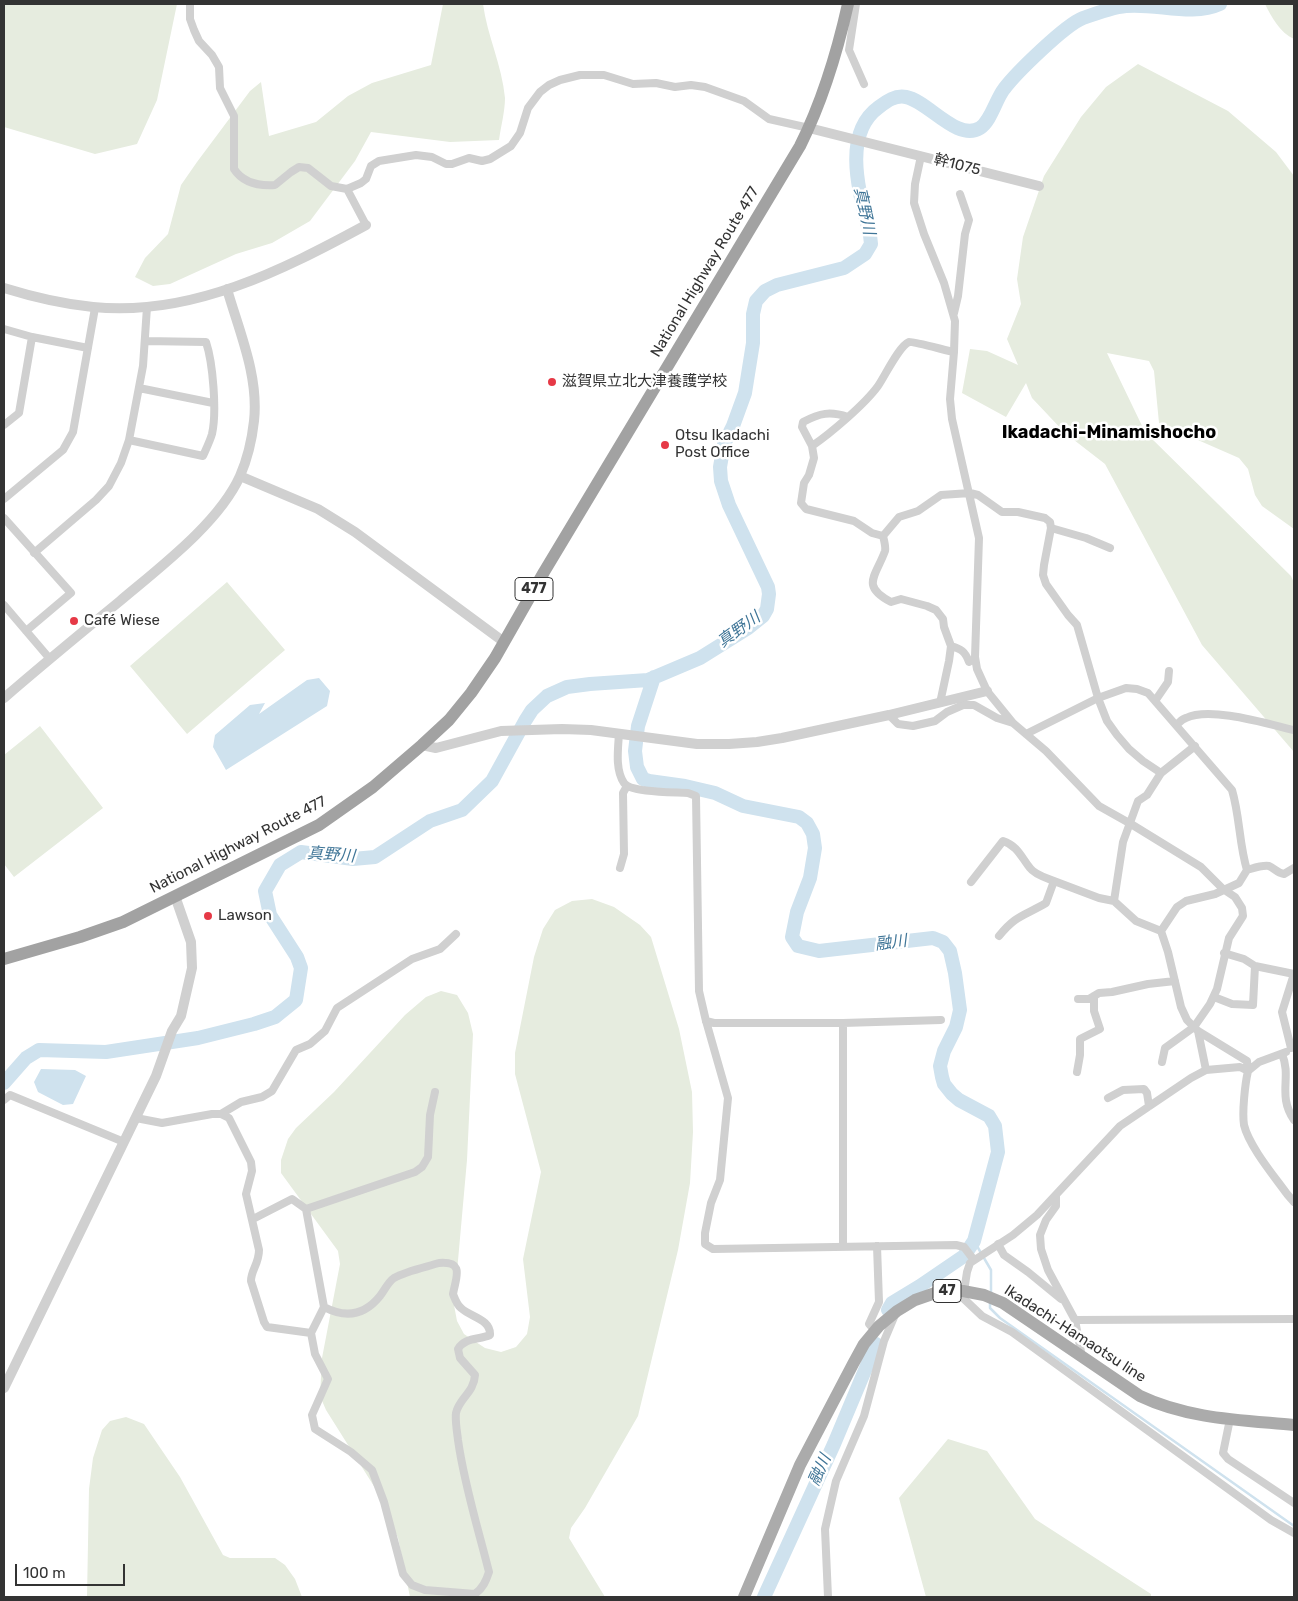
<!DOCTYPE html>
<meta charset="utf-8">
<style>
body{margin:0}
#map{position:relative;width:1298px;height:1601px;overflow:hidden;background:#fff;font-family:Rubik,sans-serif}
canvas{display:block}
.frame{position:absolute;inset:0;border:5px solid #333;pointer-events:none}
.scale{position:absolute;left:15px;top:1564px;width:110px;height:22px;box-sizing:border-box;border:2px solid #333;border-top:0;padding-left:6px;font-size:15px;line-height:18px;white-space:nowrap;color:#333;-webkit-text-stroke:4px #fff;paint-order:stroke}
</style>
<div id="map">
<canvas width="1298" height="1601"></canvas>
<div class="frame"></div>
<div class="scale">100 m</div>
</div>
<script>
const c = document.querySelector('canvas').getContext('2d');
c.lineJoin = 'round';
function fillPath(path, color) { c.fillStyle = color; c.fill(path, 'evenodd'); }
function strokePath(path, color, width, dash) { c.strokeStyle = color; c.lineWidth = width; c.lineCap = dash ? 'butt' : 'round'; c.setLineDash(dash || []); c.stroke(path); }
function write(font, color, halo, rows, align = 'center') {
  c.font = font + ' Rubik,"Noto Sans JP",sans-serif'; c.lineWidth = 5; c.setLineDash([]); c.textBaseline = 'middle'; c.strokeStyle = halo; c.fillStyle = color; for (const [text, x, y, turn = 0] of rows) {
    c.save(); c.translate(x, y); c.rotate((+turn || 0) * Math.PI / 180); c.textAlign = isNaN(turn) ? turn : align; if (halo) c.strokeText(text, 0, 0); c.fillText(text, 0, 0); c.restore();
  }
}
fillPath(new Path2D(`
 M 4,4 L 177,4 L 157,100 L 137,144 L 95,154 L 4,127 Z
 M 443,4 L 483,4 C 487,35 502,65 505,98 C 505,111 501,126 499,140 L 450,142 L 371,132 L 355,161 L 310,221 L 272,243 L 236,254 L 170,284 L 153,286 L 135,277 L 145,258 L 168,234 L 181,185 L 197,162 L 250,91 L 261,82 L 269,136 L 316,122 L 348,96 L 372,83 L 431,65 Z
 M 1265,4 L 1294,4 L 1294,39 C 1280,33 1271,16 1265,4 Z
 M 1138,64 L 1228,111 L 1276,152 L 1294,176 L 1294,529 L 1262,506 L 1255,495 L 1248,469 L 1239,458 L 1159,423 L 1154,371 L 1149,361 L 1107,353 L 1145,432 L 1291,576 L 1294,583 L 1294,752 L 1202,645 L 1105,464 L 1065,433 L 1032,398 L 1026,383 L 1006,417 L 962,393 L 970,349 L 987,351 L 1018,365 L 1007,339 L 1021,304 L 1017,279 L 1023,237 L 1044,176 L 1081,117 L 1106,87 Z
 M 227,582 L 285,650 L 187,734 L 130,666 Z
 M 40,726 L 103,808 L 14,877 L 4,864 L 4,755 Z
 M 592,899 L 614,907 L 640,925 L 651,937 L 679,1029 L 692,1092 L 693,1132 L 690,1183 L 678,1250 L 638,1416 L 585,1508 L 571,1528 L 569,1538 L 605,1597 L 410,1597 L 398,1538 L 382,1499 L 326,1410 L 320,1396 L 322,1358 L 340,1264 L 338,1251 L 281,1173 L 281,1160 L 288,1139 L 296,1128 L 334,1092 L 405,1015 L 426,997 L 441,991 L 457,995 L 468,1013 L 473,1034 L 467,1160 L 454,1305 L 457,1321 L 464,1334 L 485,1348 L 501,1352 L 516,1347 L 527,1334 L 530,1317 L 523,1259 L 541,1172 L 515,1074 L 515,1053 L 534,957 L 543,929 L 555,910 L 572,901 Z
 M 126,1417 L 144,1424 L 180,1477 L 223,1555 L 230,1558 L 275,1558 L 285,1565 L 295,1579 L 302,1597 L 87,1597 L 89,1489 L 93,1458 L 102,1430 L 110,1421 Z
 M 948,1439 L 987,1451 L 1035,1519 L 1151,1594 L 1151,1597 L 926,1597 L 899,1498 Z`), '#e6ecdf');
fillPath(new Path2D(`
 M 319,678 L 330,691 L 327,706 L 226,770 L 213,747 L 215,735 L 250,705 L 265,703 L 259,714 L 307,680 Z
 M 41,1069 L 75,1070 L 86,1076 L 73,1104 L 63,1105 L 38,1092 L 34,1082 Z`), '#cfe2ee');
strokePath(new Path2D(`
 M 974,1241 L 991,1270 L 991,1294
 M 990,1302 L 990,1308 L 1000,1318 L 1294,1526`), '#cfe2ee', 2.5);
strokePath(new Path2D(`
 M 654,677 L 638,726 L 635,751 L 637,767 L 643,779 L 649,781 L 685,786 L 715,793 L 743,806 L 799,817 L 807,823 L 813,834 L 815,848 L 810,878 L 797,912 L 792,937 L 798,946 L 819,951 L 933,938 L 943,942 L 950,951 L 955,973 L 960,1010 L 956,1027 L 944,1051 L 940,1066 L 942,1077 L 944,1084 L 952,1094 L 959,1100 L 989,1116 L 995,1126 L 998,1152 L 974,1241 L 964,1256 L 920,1286 L 892,1303 L 888,1310
 M 4,1083 L 26,1058 L 39,1050 L 106,1052 L 198,1038 L 254,1024 L 275,1017 L 296,1000 L 301,968 L 297,957 L 270,915 L 265,891 L 280,865 L 301,852 L 353,859 L 375,857 L 430,821 L 462,810 L 492,781 L 525,721 L 532,710 L 547,696 L 567,687 L 590,684 L 648,680 L 700,658 L 748,628 L 763,616 L 767,609 L 769,594 L 768,587 L 729,505 L 721,481 L 720,467 L 724,444 L 733,426 L 745,393 L 753,343 L 753,314 L 756,301 L 765,291 L 777,285 L 844,268 L 865,254 L 871,244 L 870,235 C 861,197 840,135 879,107 C 887,101 895,95 906,97 C 928,101 957,142 980,128 C 991,121 996,99 1004,89 C 1016,73 1065,25 1083,18 C 1094,14 1114,7 1126,6 C 1157,3 1192,17 1220,4
 M 764,1597 L 834,1444 L 876,1344`), '#cfe2ee', 14);
strokePath(new Path2D(`
 M 190,4 L 190,19 L 194,30 L 199,41 L 212,55 L 219,67 L 220,88 L 234,116 L 234,169 C 243,183 260,186 275,185 L 291,172 L 299,167 L 308,168 L 331,186 L 347,189 L 361,183 L 366,179 L 371,166 L 379,161 L 416,155 L 432,157 L 446,164 L 452,164 L 469,158 L 482,161 L 490,159 L 511,146 L 520,133 L 528,108 L 540,92 L 549,85 L 560,80 L 580,75 L 604,75 L 633,84 L 656,83 L 675,87 L 691,85 L 705,87 L 744,101 L 769,119 L 809,128
 M 856,4 L 849,50 L 864,84
 M 921,156 L 915,184 L 914,203 L 924,234 L 944,283 L 955,321 L 954,352 L 950,399 L 952,419 L 979,538 L 975,657 L 977,669 L 987,691 L 1013,723 L 1046,751 L 1099,806 L 1131,824 L 1201,867 L 1223,889 L 1235,897 L 1242,908 L 1243,916 L 1229,938 L 1217,989 L 1210,1004 L 1194,1027 L 1165,1048 L 1162,1062
 M 347,189 L 366,225
 M 954,313 L 958,296 L 965,234 L 969,220 L 960,194
 M 4,329 L 32,337 L 88,348
 M 139,388 L 213,403
 M 848,417 C 830,411 820,413 803,422 L 802,427 L 812,446 L 814,458 L 809,475 L 804,483 L 801,503 L 806,509 L 854,521 L 872,533 L 883,536 C 884,540 886,547 885,551 C 876,576 860,586 891,602 L 901,599 L 927,606 L 936,610 L 943,619 L 944,627 L 951,646 L 949,661 L 940,703
 M 4,425 L 19,413 L 32,337
 M 129,440 L 203,456 C 206,449 210,441 212,434 C 217,412 213,363 206,342 L 145,341
 M 812,446 C 831,433 865,404 878,386 C 885,376 899,346 909,342 C 912,341 948,351 954,352
 M 4,499 L 63,450 L 73,432 L 95,308
 M 4,518 L 71,593 L 26,631
 M 1051,528 L 1086,538 L 1110,548
 M 883,536 L 899,517 L 918,511 L 941,495 L 970,493 L 978,495 L 1002,512 L 1018,512 L 1045,518 L 1050,522 L 1051,528 L 1044,565 L 1043,575 L 1046,584 L 1068,615 L 1077,625 L 1098,698 L 1107,721 L 1117,735 L 1129,749 L 1143,761 L 1161,773
 M 34,553 L 96,500 L 109,486 L 121,463 L 129,440 L 143,366 L 147,307
 M 4,605 L 50,659
 M 951,646 C 961,649 965,651 969,662
 M 1155,701 L 1168,682 L 1169,671
 M 889,715 L 898,724 L 913,726 L 935,721 L 947,712 L 963,705 L 974,705 L 997,718 L 1013,723
 M 1176,725 C 1179,723 1182,719 1186,718 C 1210,706 1268,724 1294,730
 M 619,734 C 618,749 615,770 624,783 C 631,793 675,792 688,793 L 696,796 L 699,991 L 706,1021 L 728,1098 L 720,1180 L 711,1203 L 705,1233 L 705,1244 L 713,1249 L 956,1245 L 964,1247 L 974,1260
 M 1026,734 L 1098,698 L 1126,688 L 1137,689 L 1148,693 L 1232,790 C 1240,817 1239,844 1247,870 L 1239,883 L 1215,894 L 1186,901 L 1177,907 L 1161,931
 M 620,868 L 624,854 L 623,793 L 627,786
 M 1247,870 C 1254,868 1262,865 1269,866 C 1274,868 1277,873 1284,874 L 1294,868
 M 1054,881 L 1099,898 L 1114,901 L 1136,921 L 1161,931 L 1168,952 L 1181,1007 L 1187,1020 L 1198,1031 L 1247,1061 L 1248,1071
 M 971,882 L 1003,841 C 1018,846 1021,857 1030,868 C 1035,875 1047,878 1054,881 L 1046,903 C 1024,916 1016,915 999,936
 M 1114,901 L 1123,842 L 1138,801 L 1147,795 L 1161,773 L 1195,746
 M 1224,953 L 1244,959 L 1255,966 L 1294,974
 M 1214,997 L 1232,1004 L 1253,1005 L 1255,966
 M 1078,999 L 1089,999 L 1099,993 L 1112,992 L 1148,984 L 1175,981
 M 706,1021 L 714,1023 L 843,1023 L 941,1020
 M 1198,1031 L 1206,1070
 M 1291,1048 L 1282,1012 L 1294,974
 M 1282,1054 C 1292,1078 1277,1095 1294,1120
 M 1248,1071 L 1259,1062 L 1286,1052
 M 1077,1072 L 1080,1055 L 1080,1039 L 1100,1029 L 1094,1011 L 1094,996
 M 1108,1098 L 1123,1090 L 1144,1089 L 1147,1093 L 1149,1106
 M 4,1100 L 10,1095 L 124,1142
 M 221,1114 L 241,1102 L 262,1097 L 272,1091 L 296,1050 L 310,1044 L 325,1031 L 337,1008 L 412,959 L 440,949 L 456,934
 M 136,1118 L 162,1123 L 212,1114 L 221,1114 L 229,1118 L 251,1162 L 252,1171 L 246,1194 L 259,1250 C 259,1264 251,1270 251,1281 L 264,1322 L 267,1327 L 311,1333
 M 1056,1195 L 1056,1206 L 1046,1220 L 1040,1235 L 1041,1249 L 1048,1270 L 1075,1320 L 1082,1357
 M 1294,1202 L 1287,1194 C 1274,1176 1249,1146 1244,1125 C 1242,1112 1245,1084 1248,1071 L 1240,1067 L 1206,1070 L 1191,1078 L 1120,1126 L 1037,1215 L 1013,1235 L 970,1263 L 967,1272 L 963,1298 L 982,1316 L 1012,1332 L 1271,1520 L 1294,1533
 M 306,1209 L 415,1172 L 422,1167 L 428,1157 L 430,1115 L 435,1092
 M 253,1219 L 292,1199 L 306,1209 L 324,1307 L 311,1333 L 315,1354 L 328,1379 L 312,1415 L 315,1429 L 351,1452 L 372,1470 L 384,1502 L 403,1574 L 412,1585 L 425,1590 L 475,1594 C 483,1588 486,1581 489,1572 C 478,1528 464,1484 458,1440 C 457,1431 455,1421 456,1413 C 459,1398 474,1393 475,1375 L 460,1358 L 458,1349 C 465,1337 479,1340 490,1335 C 491,1319 470,1317 461,1308 C 457,1305 455,1299 453,1294 C 456,1277 465,1261 439,1263 C 426,1267 406,1271 394,1278 C 388,1282 384,1291 380,1296 C 364,1316 345,1318 324,1307
 M 998,1244 L 1004,1255 L 1028,1272 L 1061,1299
 M 843,1246 L 843,1023
 M 1075,1320 L 1294,1319
 M 875,1331 L 869,1324 L 879,1302 L 877,1246
 M 1230,1419 L 1223,1453 L 1228,1459 L 1294,1503
 M 828,1597 L 825,1529 L 836,1481 L 864,1416 L 884,1341 L 895,1315`), '#d0d0d0', 8);
strokePath(new Path2D(`
 M 809,128 L 1039,186
 M 4,288 C 33,297 62,304 93,307 C 191,317 283,270 366,225
 M 240,476 L 318,509 L 355,532 L 504,642
 M 4,698 C 42,665 81,633 120,601 C 159,568 219,523 240,476 C 247,460 252,439 254,421 C 259,376 239,331 227,289
 M 422,745 L 436,748 L 501,731 L 562,729 L 591,730 L 697,744 L 729,744 L 757,742 L 782,738 L 889,715 L 987,691
 M 4,1388 L 156,1076 L 172,1031 L 181,1016 L 192,968 L 191,942 L 175,896`), '#d0d0d0', 10);
strokePath(new Path2D(`
 M 744,1597 L 800,1465 L 853,1364 L 864,1344 L 879,1326 L 897,1311 L 915,1300 L 941,1291 L 963,1291 L 984,1295 L 1003,1303 L 1140,1396 C 1188,1419 1242,1420 1294,1425`), '#ababab', 12);
strokePath(new Path2D(`
 M 4,959 L 80,937 L 123,922 L 319,825 L 373,787 L 422,745 L 449,720 L 471,693 L 495,658 L 544,572 L 800,146 C 823,100 837,53 848,4`), '#a2a2a2', 12);
for (const [x, y, r, color] of [
 [552,382,5,"#e63946"],
 [665,445,5,"#e63946"],
 [74,621,5,"#e63946"],
 [208,916,5,"#e63946"]
]) { const dot = new Path2D(); dot.arc(x, y, r, 0, 2 * Math.PI); c.fillStyle = color; c.fill(dot); strokePath(dot, '#fff', 2); }
for (const [x, y, w] of [
 [534,589,38],
 [947,1291,28]
]) { const box = new Path2D(); box.roundRect(x - w / 2, y - 11.5, w, 23, 4); c.fillStyle = '#fff'; c.fill(box); strokePath(box, '#333', 1); }
write('bold 14px', '#333', null, [
 ["477",534,589],
 ["47",947,1291]
]);
write('15px', '#333', '#fff', [
 ["幹1075",957,165,14],
 ["National Highway Route 477",705,272,-59],
 ["National Highway Route 477",238,845,-27],
 ["Ikadachi-Hamaotsu line",1075,1334,33]
]);
write('15px', '#333', '#fff', [
 ["滋賀県立北大津養護学校",562,382],
 ["Otsu Ikadachi",675,436],
 ["Post Office",675,453],
 ["Café Wiese",84,621],
 ["Lawson",218,916]
], 'left');
write('italic 16px', '#3f7597', '#fff', [
 ["真野川",864,211,78],
 ["真野川",739,630,-36],
 ["真野川",331,855,4],
 ["融川",891,943,-7],
 ["融川",820,1470,-66]
]);
write('bold 18px', '#000', '#fff', [
 ["Ikadachi-Minamishocho",1109,433]
]);
</script>
